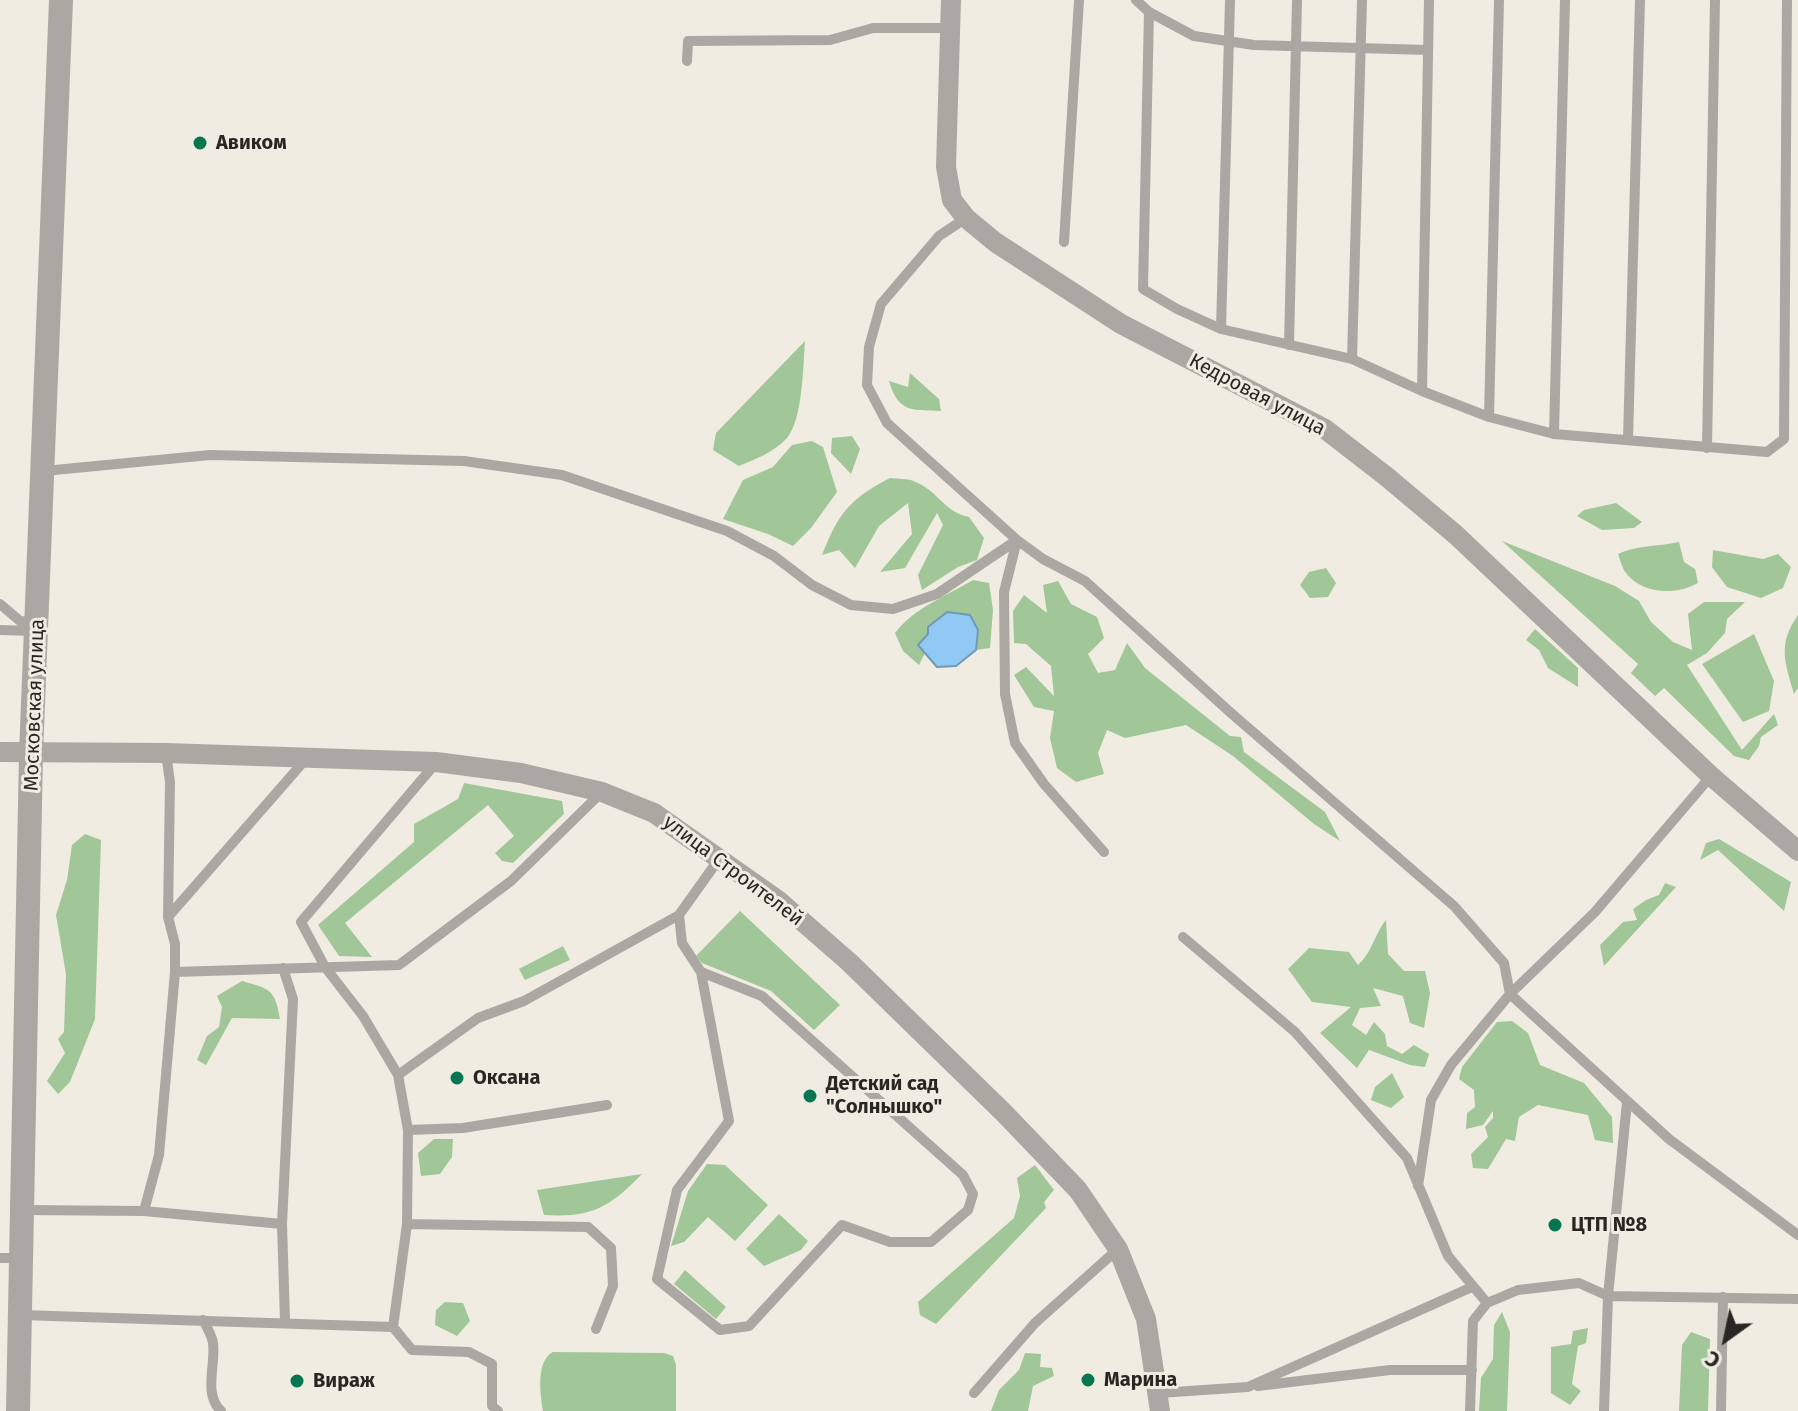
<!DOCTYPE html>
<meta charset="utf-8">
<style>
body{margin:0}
#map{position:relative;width:1798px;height:1411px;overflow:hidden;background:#f0ece1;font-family:"Fira Sans",sans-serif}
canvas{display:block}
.north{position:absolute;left:1686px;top:1299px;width:80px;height:80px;-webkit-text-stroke:6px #f0ece1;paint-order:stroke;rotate:213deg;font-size:22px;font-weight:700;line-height:32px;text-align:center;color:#292723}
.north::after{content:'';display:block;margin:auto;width:28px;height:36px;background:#292723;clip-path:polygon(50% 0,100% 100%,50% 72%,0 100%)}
</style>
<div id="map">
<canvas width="1798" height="1411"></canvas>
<div class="north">С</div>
</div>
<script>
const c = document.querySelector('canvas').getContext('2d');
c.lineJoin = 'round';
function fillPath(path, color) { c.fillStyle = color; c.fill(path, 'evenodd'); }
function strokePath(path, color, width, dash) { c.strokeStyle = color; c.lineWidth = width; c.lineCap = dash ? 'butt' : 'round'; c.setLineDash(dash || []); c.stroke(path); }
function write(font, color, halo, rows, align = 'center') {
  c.font = font + ' "Fira Sans",sans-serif'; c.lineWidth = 6; c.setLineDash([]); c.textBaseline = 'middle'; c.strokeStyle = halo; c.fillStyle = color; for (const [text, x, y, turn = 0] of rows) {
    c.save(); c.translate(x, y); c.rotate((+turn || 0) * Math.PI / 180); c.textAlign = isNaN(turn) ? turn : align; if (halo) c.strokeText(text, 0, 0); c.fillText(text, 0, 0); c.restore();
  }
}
fillPath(new Path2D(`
 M 805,341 C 803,365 803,419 787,438 C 774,452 756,459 739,466 L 713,450 L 716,433 Z
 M 910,373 L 939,399 L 941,411 C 913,410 898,413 889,381 L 908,387 Z
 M 852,436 L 860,449 L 851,474 L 831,453 L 832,438 Z
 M 812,441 L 823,447 L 837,492 L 811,528 L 793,546 L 768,534 L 723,519 L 743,480 L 773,467 L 792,445 Z
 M 890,478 C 898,479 908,478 916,482 C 939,492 943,511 969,517 L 984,538 L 977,560 L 958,567 L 922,590 L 918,575 L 943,525 L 937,513 L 905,568 L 880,572 L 912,534 L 908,503 L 879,526 L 855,568 L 839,550 L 822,555 C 839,512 850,499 890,478 Z
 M 1616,503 L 1642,522 L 1634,528 L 1602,530 L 1577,516 L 1584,510 Z
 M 1502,541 L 1615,586 L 1639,601 L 1651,622 L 1673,642 L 1692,650 L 1688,614 L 1704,602 L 1745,602 L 1727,619 L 1725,633 L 1707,653 L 1687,665 L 1742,750 L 1774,714 L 1778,725 L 1761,737 L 1759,746 L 1749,760 L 1734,756 L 1664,688 L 1655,696 L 1631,673 L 1638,664 Z
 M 1679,542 L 1684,562 L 1695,569 L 1698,583 C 1677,595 1643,595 1626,573 C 1622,568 1620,560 1618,554 C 1637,545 1657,547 1679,542 Z
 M 1713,550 L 1763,559 L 1778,554 L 1791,567 L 1783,588 L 1761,598 L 1727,587 L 1712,567 Z
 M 1326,568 L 1336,583 L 1328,597 L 1310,598 L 1300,585 L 1309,572 Z
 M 973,580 L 989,583 L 993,610 L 990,648 L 976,650 L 978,630 L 928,634 L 918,645 L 925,653 L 919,665 L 903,651 L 895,633 C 914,608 946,596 973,580 Z
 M 1058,581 L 1071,604 L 1097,617 L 1104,638 L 1088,654 L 1098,673 L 1115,670 L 1127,643 L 1145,668 L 1230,736 L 1241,737 L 1244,752 L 1325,812 L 1340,841 L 1314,824 L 1233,756 L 1186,725 L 1125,738 L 1107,730 L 1098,753 L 1104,774 L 1076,782 L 1057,768 L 1050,738 L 1054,711 L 1034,707 L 1014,675 L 1026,667 L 1054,696 L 1051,666 L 1026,644 L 1014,643 L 1013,611 L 1024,595 L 1047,613 L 1043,585 Z
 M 1798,615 L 1798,688 L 1794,694 C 1785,662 1777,645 1798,615 Z
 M 1535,629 L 1578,668 L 1578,687 L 1548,668 L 1539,650 L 1526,640 Z
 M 1754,634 L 1774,681 L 1769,711 L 1743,722 L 1702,664 Z
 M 464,783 L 562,801 L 564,814 L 513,863 L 502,861 L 495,853 L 514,836 L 488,805 L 345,923 L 372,957 L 339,956 L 318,925 L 414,842 L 414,824 L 458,799 Z
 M 85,834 L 101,840 L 95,1019 L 70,1082 L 58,1094 L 47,1081 L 65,1053 L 58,1039 L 64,1032 L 66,974 L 56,915 L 67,880 L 72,845 Z
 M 1719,839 L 1791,882 L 1784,911 L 1718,850 L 1700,860 L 1706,843 Z
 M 1665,883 L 1676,887 L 1604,966 L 1600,945 L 1623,922 L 1637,920 L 1633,909 L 1646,900 L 1659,895 Z
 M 740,911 L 840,1005 L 814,1030 L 771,991 L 702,963 L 696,956 Z
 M 1386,920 L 1388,954 L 1404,971 L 1425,971 L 1430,993 L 1424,1028 L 1410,1023 L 1403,996 L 1373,988 L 1381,1006 L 1360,1008 L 1352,1025 L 1366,1035 L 1374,1022 L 1385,1034 L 1387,1046 L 1402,1054 L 1414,1045 L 1429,1054 L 1425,1067 L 1410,1065 L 1369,1050 L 1357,1068 L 1320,1033 L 1351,1007 L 1312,1002 L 1288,969 L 1309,948 L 1349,952 L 1358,965 C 1373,951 1374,935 1386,920 Z
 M 563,946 L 570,960 L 525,980 L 519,969 Z
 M 242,981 C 270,989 275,989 280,1019 L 232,1018 L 206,1065 L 197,1060 L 207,1036 L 219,1027 L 222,1007 L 217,996 Z
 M 1512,1021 L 1528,1033 L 1540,1065 L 1584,1083 L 1612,1117 L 1613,1143 L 1595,1140 L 1588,1115 L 1538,1105 L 1519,1117 L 1515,1141 L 1506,1139 L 1488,1169 L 1473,1168 L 1471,1154 L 1488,1137 L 1485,1127 L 1493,1118 L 1493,1111 L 1483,1125 L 1466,1129 L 1467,1113 L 1475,1107 L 1474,1090 L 1459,1079 L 1462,1067 L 1497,1022 Z
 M 1392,1073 L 1404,1097 L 1391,1108 L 1371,1100 L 1375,1087 Z
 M 434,1139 L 453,1139 L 452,1157 L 440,1174 L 421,1176 L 418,1153 Z
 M 707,1164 L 725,1165 L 768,1205 L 735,1241 L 708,1217 L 684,1242 L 671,1246 L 688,1191 Z
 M 1035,1165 L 1054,1190 L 1044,1202 L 1046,1208 L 936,1324 L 920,1315 L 918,1302 L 1014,1218 L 1020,1196 L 1017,1178 Z
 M 642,1174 C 610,1207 592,1218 544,1215 L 537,1190 Z
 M 779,1214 L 808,1241 L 801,1250 L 764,1266 L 746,1249 Z
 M 685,1270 L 726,1307 L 716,1319 L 674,1284 Z
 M 445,1302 L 463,1303 L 470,1321 L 457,1336 L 435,1325 L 436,1310 Z
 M 1502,1312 L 1510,1332 L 1507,1411 L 1479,1411 L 1481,1378 L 1493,1359 L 1494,1325 Z
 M 1588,1328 L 1586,1343 L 1578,1346 L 1572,1384 L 1581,1391 L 1570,1405 L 1551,1393 L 1551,1347 L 1571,1344 L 1573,1331 Z
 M 1691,1332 L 1710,1339 L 1708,1411 L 1679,1411 L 1682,1345 Z
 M 553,1352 L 664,1353 L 673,1356 L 676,1365 L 676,1411 L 543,1411 C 540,1394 536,1360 553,1352 Z
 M 1025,1353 L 1041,1354 L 1040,1367 L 1052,1368 L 1054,1376 L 1033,1386 L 1028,1411 L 991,1411 L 999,1390 L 1019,1370 Z`), '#a1c697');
const water = new Path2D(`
 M 947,612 L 970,615 L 978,630 L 976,650 L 956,666 L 937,667 L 918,645 L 928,634 L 928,627 Z`);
fillPath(water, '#91c9f5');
strokePath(water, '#7298b6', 2);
strokePath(new Path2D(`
 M 1136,0 L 1149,12 L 1194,36 L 1254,45 L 1428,50
 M 1149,12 L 1143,289 L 1177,309 L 1221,329 L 1352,359 L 1422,391 L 1489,417 L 1554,434 L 1767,452 L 1784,439 L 1787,0
 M 687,61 L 688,41 L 830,40 L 873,28 L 950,28
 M 966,218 L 939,236 L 881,304 L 869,347 L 867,385 L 887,423 L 1017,540 L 1043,559 L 1085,581 L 1231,713 L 1454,906 L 1504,963 L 1510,994 L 1669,1139 L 1798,1235
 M 1064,242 L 1079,0
 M 1221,329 L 1230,0
 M 1289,345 L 1297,0
 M 1352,359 L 1362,0
 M 1422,391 L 1429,0
 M 1489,417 L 1499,0
 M 1554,434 L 1565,0
 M 1628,439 L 1640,0
 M 1707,448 L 1715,0
 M 44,471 L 210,455 L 464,461 L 562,475 L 727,531 L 774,556 L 812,585 L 851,605 L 893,609 L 937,594 L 1017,540
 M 1017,540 L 1004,592 L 1005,694 L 1015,743 L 1044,784 L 1104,852
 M 0,604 L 20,621 L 36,622
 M 0,630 L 34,631
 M 679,915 L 682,943 L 701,972 L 762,996 L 963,1175 L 973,1194 L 968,1210 L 931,1242 L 890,1242 L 842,1225 L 749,1326 L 720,1330 L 657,1279 L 677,1190 L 729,1121 L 701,972
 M 168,917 L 306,759
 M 1183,937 L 1295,1032 L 1407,1158 L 1448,1256 L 1487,1303
 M 283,968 L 293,999 L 282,1224 L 285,1321
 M 175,972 L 399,965 L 511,881 L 602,792
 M 398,1075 L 478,1018 L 524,1001 L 679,915 L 719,859
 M 408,1130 L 463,1128 L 607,1105
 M 1418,1186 L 1431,1100 L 1451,1065 L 1510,994 L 1595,912 L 1711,776
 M 22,1210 L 144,1211 L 282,1224
 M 144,1211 L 159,1155 L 175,972 L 175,944 L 168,917 L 170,782 L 166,753
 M 407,1224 L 588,1227 L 611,1248 L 613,1286 L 596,1329
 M 0,1258 L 20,1258
 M 21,1315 L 393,1327 L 412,1350 L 469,1352 L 492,1364 L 492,1406 L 498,1411
 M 203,1320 C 207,1327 212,1336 213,1343 C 216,1365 203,1394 221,1411
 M 393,1327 L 407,1224 L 408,1130 L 398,1075 L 363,1016 L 325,967 L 301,922 L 435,764
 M 1258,1386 L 1390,1370 L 1472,1370
 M 974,1393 L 1035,1323 L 1118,1249
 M 1159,1393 L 1248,1387 L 1472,1287
 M 1470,1411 L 1473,1321 L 1487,1303 L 1518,1290 L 1579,1283 L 1608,1296 L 1798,1299
 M 1604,1411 L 1608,1296 L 1627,1102
 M 1721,1411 L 1723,1297`), '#aba8a4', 10);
strokePath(new Path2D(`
 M 951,0 L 946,167 L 952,200 L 966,218 L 995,242 L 1121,324 L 1325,429 L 1387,477 L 1456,535 L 1711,776 L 1798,851
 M 0,752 L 166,753 L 436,762 L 521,773 L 602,792 L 654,813 L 779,901 L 849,962 L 1003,1112 L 1078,1190 L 1118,1249 L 1146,1319 L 1160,1411`), '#aba8a4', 20);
strokePath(new Path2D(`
 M 18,1411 L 31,754 L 61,0`), '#aba8a4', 24);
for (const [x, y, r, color] of [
 [200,143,8,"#067651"],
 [457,1078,8,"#067651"],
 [810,1096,8,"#067651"],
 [1555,1225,8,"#067651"],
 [1088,1380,8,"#067651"],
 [297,1381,8,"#067651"]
]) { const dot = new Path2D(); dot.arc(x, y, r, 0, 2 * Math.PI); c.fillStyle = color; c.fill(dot); strokePath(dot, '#f0ece1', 3); }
write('bold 20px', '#292723', '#f0ece1', [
 ["Авиком",216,143],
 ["Оксана",473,1078],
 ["Детский сад",826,1084],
 ["\"Солнышко\"",826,1107],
 ["ЦТП №8",1571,1225],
 ["Марина",1104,1380],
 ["Вираж",313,1381]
], 'left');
write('20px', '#292723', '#f0ece1', [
 ["Кедровая улица",1257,395,28],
 ["Московская улица",35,705,-88],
 ["улица Строителей",733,871,37]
]);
</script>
